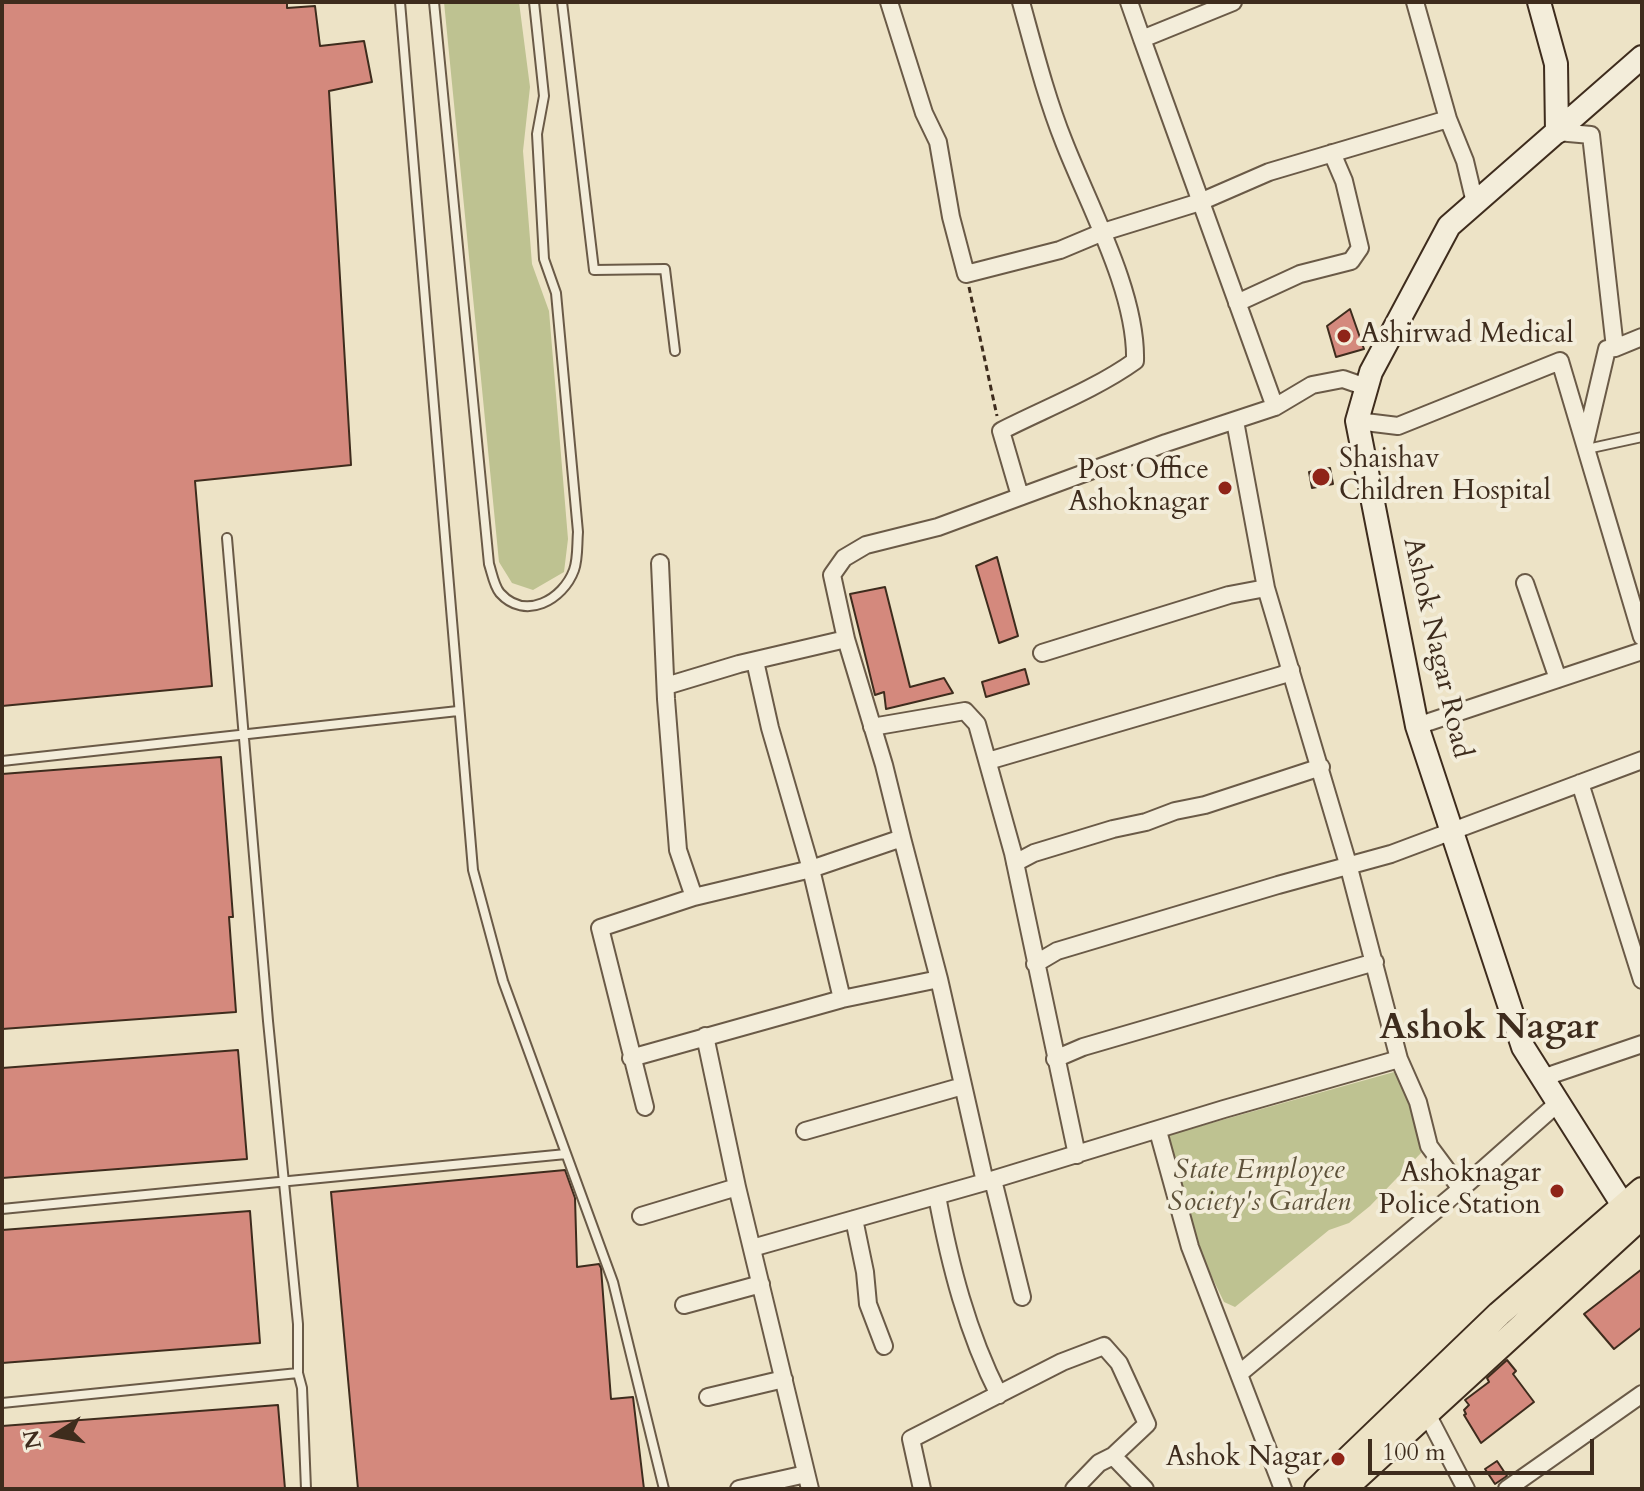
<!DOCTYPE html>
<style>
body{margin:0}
#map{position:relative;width:1644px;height:1491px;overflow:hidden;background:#ede3c6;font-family:Cardo,serif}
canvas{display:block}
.frame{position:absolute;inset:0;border:4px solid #3e2c1d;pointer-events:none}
.north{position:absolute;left:16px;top:1395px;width:80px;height:80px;-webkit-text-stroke:6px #f3edda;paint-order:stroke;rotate:259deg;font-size:22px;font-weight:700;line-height:32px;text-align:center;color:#3e2c1d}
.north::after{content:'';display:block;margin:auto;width:28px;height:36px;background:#3e2c1d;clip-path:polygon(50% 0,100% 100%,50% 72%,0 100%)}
.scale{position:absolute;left:1368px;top:1439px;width:226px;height:36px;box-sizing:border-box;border:4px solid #3e2c1d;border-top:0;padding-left:10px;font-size:24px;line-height:28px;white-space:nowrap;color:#3e2c1d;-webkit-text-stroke:6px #f3edda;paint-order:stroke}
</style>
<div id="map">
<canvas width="1644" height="1491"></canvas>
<div class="frame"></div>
<div class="north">N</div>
<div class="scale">100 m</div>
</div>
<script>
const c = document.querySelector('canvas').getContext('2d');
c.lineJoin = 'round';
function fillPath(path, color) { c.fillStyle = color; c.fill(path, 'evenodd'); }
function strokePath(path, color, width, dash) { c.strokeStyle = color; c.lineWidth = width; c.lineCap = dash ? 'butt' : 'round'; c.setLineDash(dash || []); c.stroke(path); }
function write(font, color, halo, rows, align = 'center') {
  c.font = font + ' Cardo,serif'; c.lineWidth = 8; c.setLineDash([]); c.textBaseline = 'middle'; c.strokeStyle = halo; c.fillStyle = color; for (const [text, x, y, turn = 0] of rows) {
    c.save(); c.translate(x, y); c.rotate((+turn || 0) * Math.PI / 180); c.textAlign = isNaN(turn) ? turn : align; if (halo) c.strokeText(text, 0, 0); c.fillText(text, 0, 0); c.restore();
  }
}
fillPath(new Path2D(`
 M 444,2 L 519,2 L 530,87 L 523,151 L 532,264 L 549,311 L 568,539 L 564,572 L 533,590 L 512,583 L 499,562 Z
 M 1394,1072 L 1410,1104 L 1421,1153 L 1370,1206 L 1349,1223 L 1329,1230 L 1235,1307 L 1224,1302 L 1195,1242 L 1165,1136 Z`), '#bec291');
const building = new Path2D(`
 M 2,2 L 287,2 L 287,8 L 315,6 L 320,46 L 364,41 L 372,82 L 329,91 L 351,465 L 195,481 L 212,686 L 2,706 Z
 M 1350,309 L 1364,349 L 1336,357 L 1327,326 Z
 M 1330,468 L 1333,484 L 1312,488 L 1309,472 Z
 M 997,557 L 1018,636 L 999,643 L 976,566 Z
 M 885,587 L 910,687 L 944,678 L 953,693 L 886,709 L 884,692 L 875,695 L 850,594 Z
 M 1025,669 L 1029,684 L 986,697 L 982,682 Z
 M 221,757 L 233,917 L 229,917 L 236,1012 L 2,1029 L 2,774 Z
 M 238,1050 L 247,1159 L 2,1178 L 2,1068 Z
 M 565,1170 L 575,1198 L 577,1267 L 599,1264 L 601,1268 L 611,1399 L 633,1397 L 644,1489 L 358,1489 L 331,1192 Z
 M 250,1211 L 260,1343 L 2,1363 L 2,1230 Z
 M 1642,1269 L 1642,1327 L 1614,1349 L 1584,1314 Z
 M 1507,1360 L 1516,1371 L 1513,1374 L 1534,1402 L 1481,1443 L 1464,1415 L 1466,1414 L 1464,1410 L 1469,1405 L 1465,1400 L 1489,1382 L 1487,1378 Z
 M 278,1405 L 285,1489 L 2,1489 L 2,1426 Z
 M 1497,1461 L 1507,1476 L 1495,1484 L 1485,1469 Z`);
fillPath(building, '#d4897d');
strokePath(building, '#3e2c1d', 2);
const lane = new Path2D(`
 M 400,2 L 473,870 L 503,981 L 613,1282 L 664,1489
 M 434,2 L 489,564 C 492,573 494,586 500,593 C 525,621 563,600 574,570 C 578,559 577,544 578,532 L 556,293 L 544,259 L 537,134 L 544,96 L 534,2
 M 562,2 L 594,270 L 665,269 L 675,351
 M 1587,449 L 1642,437
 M 227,538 L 268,1021 L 298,1324 L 298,1373 L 302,1388 L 306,1489
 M 2,761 L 458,711
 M 2,1209 L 566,1154
 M 2,1403 L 298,1373`);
const street = new Path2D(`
 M 889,2 L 924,113 L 938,142 L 951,217 L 966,274 L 1060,250 L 1103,232 L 1200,202 L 1269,172 L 1448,119
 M 1129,2 L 1142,39
 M 1233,2 L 1142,39 L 1275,407
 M 1415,2 L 1448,119 L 1465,161 L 1475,203
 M 1557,132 L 1591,135 L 1615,348 L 1607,349 L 1585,443
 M 1237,303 L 1300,274 L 1351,261 L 1360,248 L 1344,181 L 1332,153
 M 1615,348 L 1642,337
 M 1235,421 L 1266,588 L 1348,864 L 1399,1059
 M 1357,421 L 1398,426 L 1560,361 L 1642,637
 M 1020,496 L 1001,431 C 1044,409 1096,389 1135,361 C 1137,293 1089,206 1064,142 C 1046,97 1034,49 1021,2
 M 660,563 L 666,699 L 678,850 L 694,897
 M 1525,583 L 1558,679
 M 846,639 L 832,575 L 844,558 L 866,545 L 938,527 L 1166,443 L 1275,407 L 1312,385 L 1343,379 L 1366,387
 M 1042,653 L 1229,595 L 1266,588
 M 666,686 L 739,664 L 846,639 L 884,765 L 902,838
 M 1417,726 L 1642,651
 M 872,727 L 965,711 L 977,724 L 1013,853 L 1077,1155
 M 988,761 L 1282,675 L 1291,670
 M 1580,783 L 1642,980
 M 1015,863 L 1034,853 L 1113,829 L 1146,822 L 1175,811 L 1205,805 L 1321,767
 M 1035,964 L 1057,951 L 1278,885 L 1391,854 L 1642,760
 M 842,999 L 939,979
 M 705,1036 L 737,1187
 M 631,1058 L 842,999 L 811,869 L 694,897 L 600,928 L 645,1107
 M 1055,1059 L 1083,1047 L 1375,962
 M 1542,1078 L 1642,1044
 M 805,1131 L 963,1086
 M 1158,1131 L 1190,1247 L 1283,1489
 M 993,1180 L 1022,1297
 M 985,1182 L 1224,1109 L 1399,1059 L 1418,1102 L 1429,1146 L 1461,1189 L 1558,1103
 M 937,1196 C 950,1265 967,1332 999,1395
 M 641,1216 L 737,1187 L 810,1489
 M 854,1219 L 865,1272 L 868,1304 L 884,1346
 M 752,1248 L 985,1182 L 939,979 L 902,838 L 811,869 L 770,728 L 755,661
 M 684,1305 L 761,1284
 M 1240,1373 L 1461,1189
 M 708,1397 L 784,1379
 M 1426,1412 L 1466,1489
 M 1113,1456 L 1145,1489
 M 739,1489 L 806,1474
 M 922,1489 L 911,1439 L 1062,1362 L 1104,1346 L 1119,1363 L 1147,1424 L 1113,1456 L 1099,1463 L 1074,1489
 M 1507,1489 L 1642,1394`);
const secondary = new Path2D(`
 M 1539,2 L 1556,64 L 1557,132
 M 1633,1221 L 1523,1047 L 1417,726 L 1357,421 L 1371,372 L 1449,226 L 1642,57`);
const primary = new Path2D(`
 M 1317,1489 L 1499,1314 L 1642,1190
 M 1344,1489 L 1642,1216`);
strokePath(lane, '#6a5a47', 12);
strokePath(street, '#6a5a47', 20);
strokePath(secondary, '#3e2c1d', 26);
strokePath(primary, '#3e2c1d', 28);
strokePath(new Path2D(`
 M 969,287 L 997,416`), '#3e2c1d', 3, [6, 4]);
strokePath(lane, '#f3edda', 8);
strokePath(street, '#f3edda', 16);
strokePath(secondary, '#f3edda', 22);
strokePath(primary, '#ede3c6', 24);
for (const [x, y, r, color] of [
 [1344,336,8,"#8f2418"],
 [1321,477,10,"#8f2418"],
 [1225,488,8,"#8f2418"],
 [1557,1191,8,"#8f2418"],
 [1338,1459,8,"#8f2418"]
]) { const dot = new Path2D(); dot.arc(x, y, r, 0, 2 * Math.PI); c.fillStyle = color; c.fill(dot); strokePath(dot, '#f3edda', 3); }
write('28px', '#3e2c1d', '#f3edda', [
 ["Ashirwad Medical",1360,336,"left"],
 ["Shaishav",1339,461,"left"],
 ["Children Hospital",1339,493,"left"],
 ["Post Office",1209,472],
 ["Ashoknagar",1209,504],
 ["Ashoknagar",1541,1175],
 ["Police Station",1541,1207],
 ["Ashok Nagar",1322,1459]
], 'right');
write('28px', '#3e2c1d', '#f3edda', [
 ["Ashok Nagar Road",1436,648,77]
]);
write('italic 28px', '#5e523a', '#f3edda', [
 ["State Employee",1259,1172],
 ["Society's Garden",1259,1204]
]);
write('bold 36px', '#3e2c1d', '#f3edda', [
 ["Ashok Nagar",1489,1030]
]);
</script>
